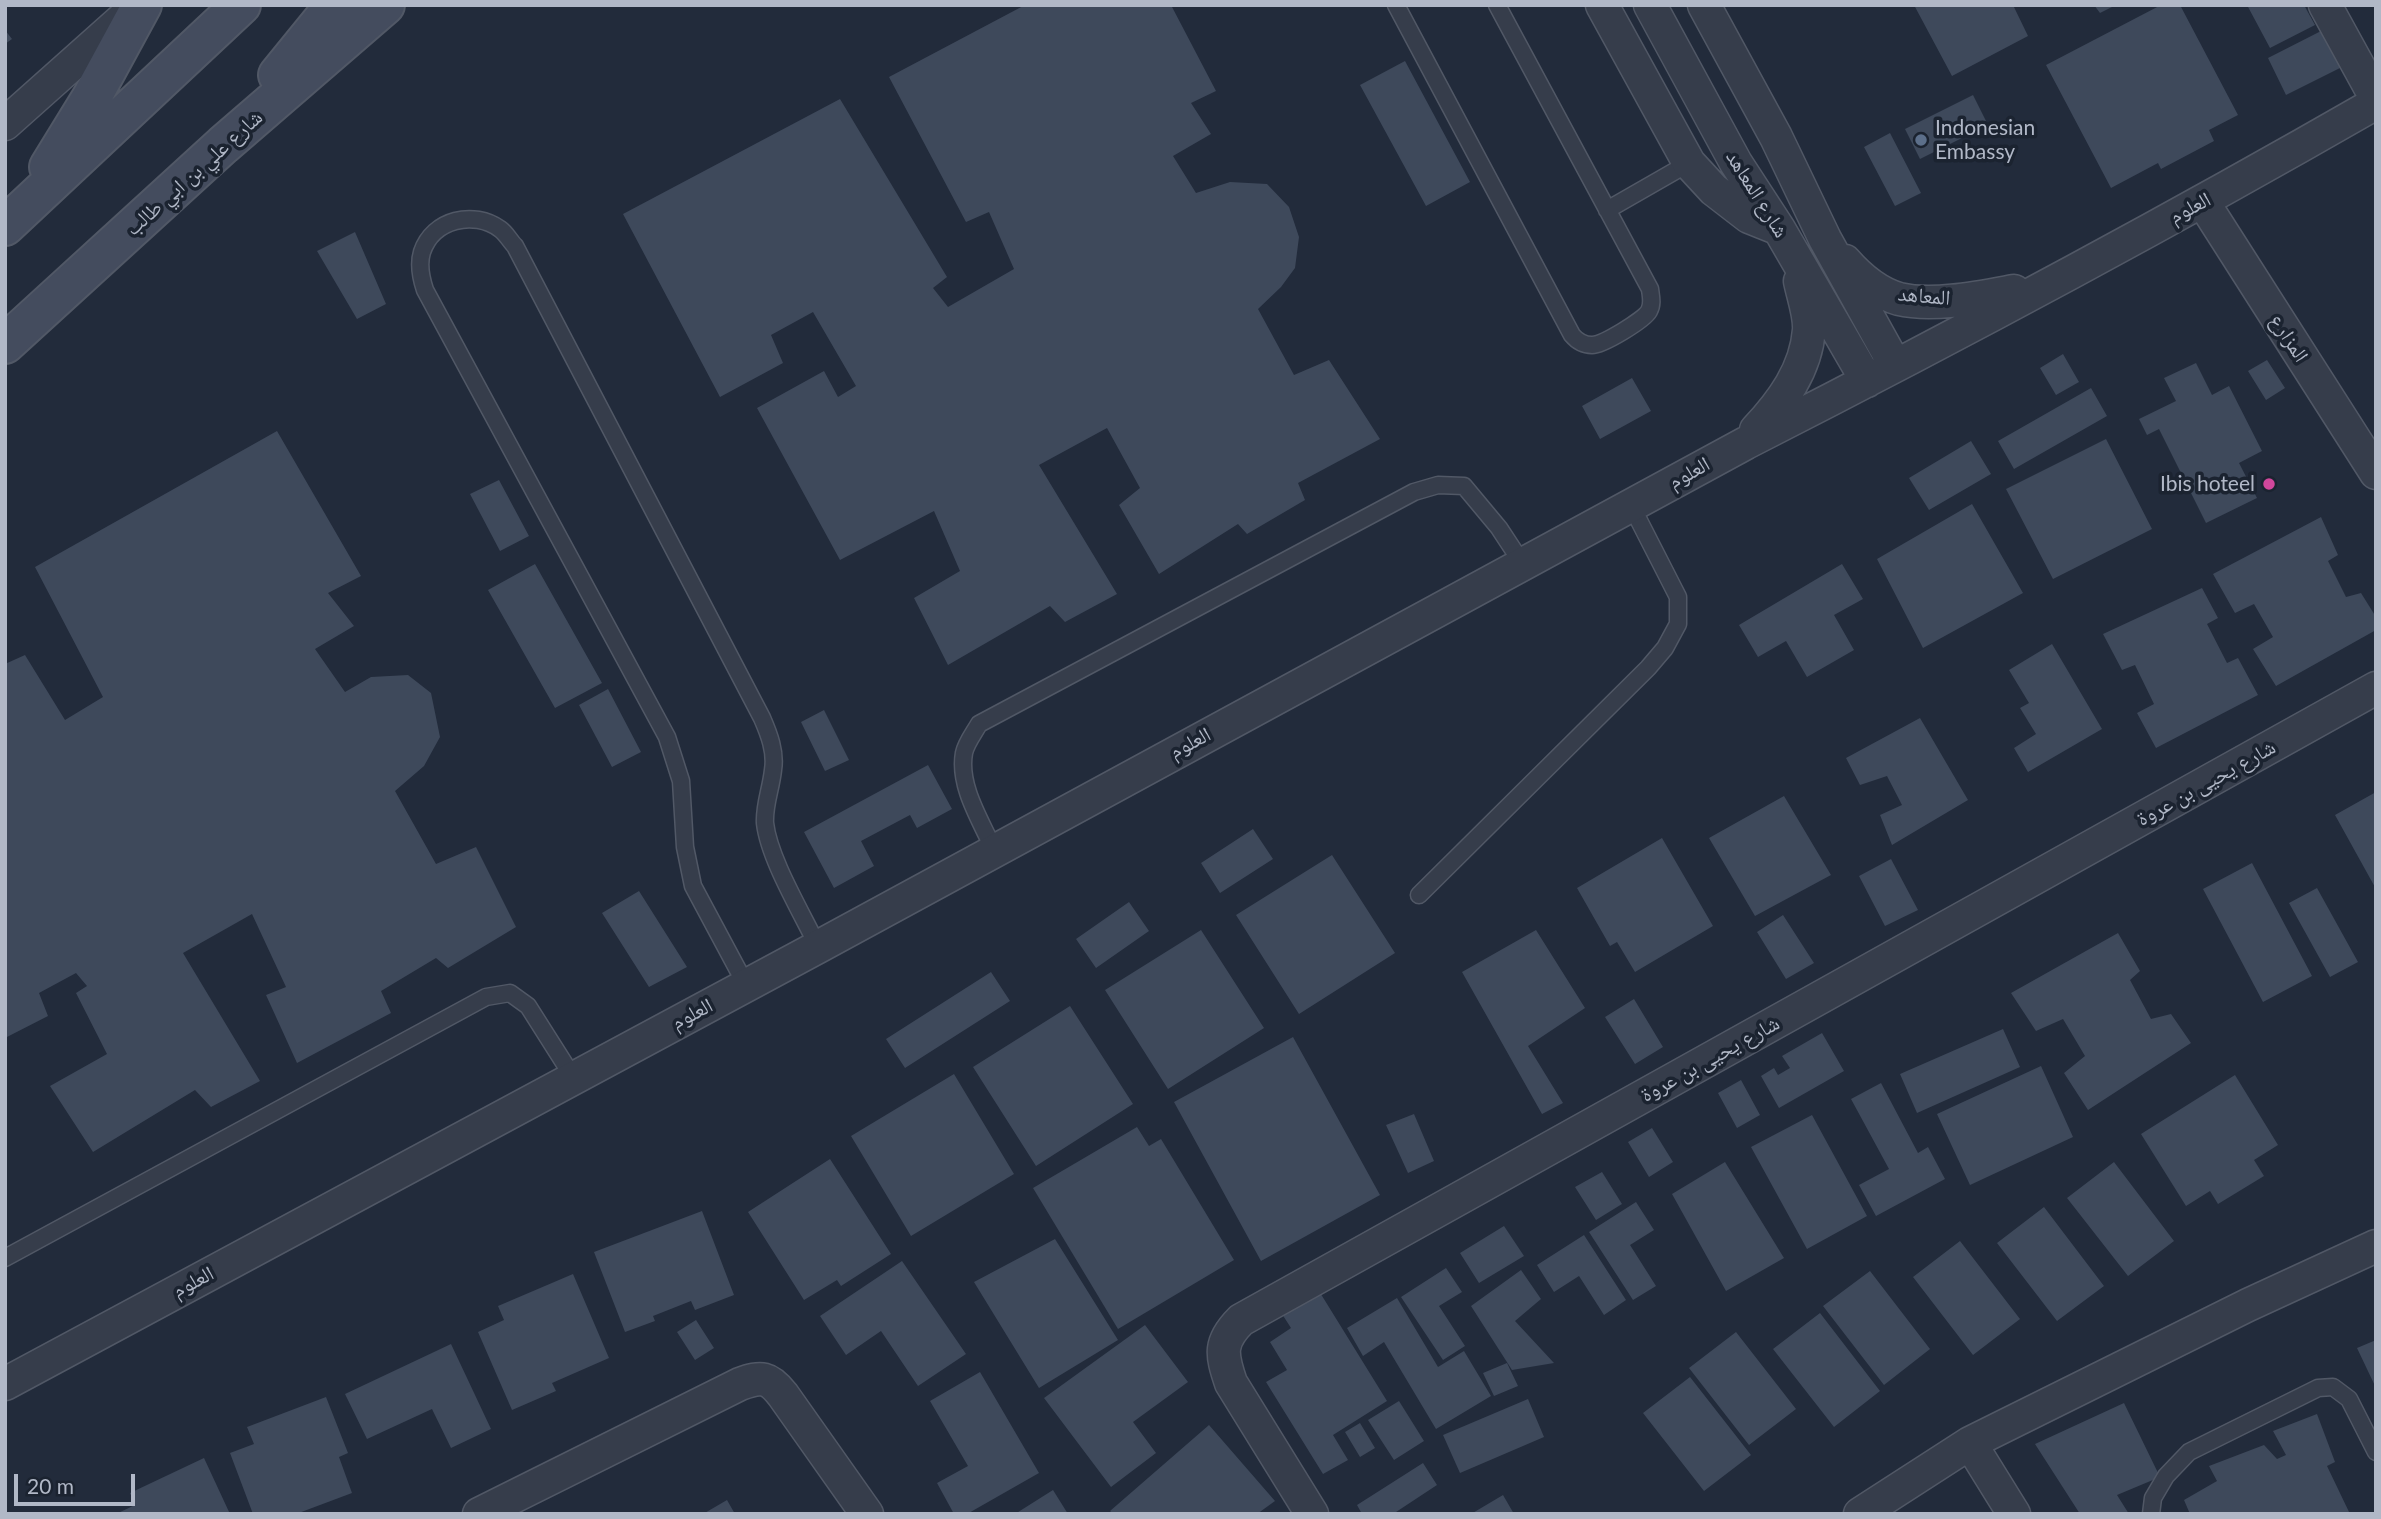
<!DOCTYPE html>
<meta charset="utf-8">
<style>
body{margin:0}
#map{position:relative;width:2381px;height:1519px;overflow:hidden;background:#222b3b;font-family:Lato,sans-serif}
canvas{display:block}
.frame{position:absolute;inset:0;border:7px solid #b1b8c7;pointer-events:none}
.scale{position:absolute;left:14px;top:1474px;width:121px;height:32px;box-sizing:border-box;border:4px solid #b1b8c7;border-top:0;padding-left:9px;font-size:21px;line-height:24px;white-space:nowrap;color:#b1b8c7;-webkit-text-stroke:5px #1b2330;paint-order:stroke}
</style>
<div id="map">
<canvas width="2381" height="1519"></canvas>
<div class="frame"></div>
<div class="scale">20 m</div>
</div>
<script>
const c = document.querySelector('canvas').getContext('2d');
c.lineJoin = 'round';
function fillPath(path, color) { c.fillStyle = color; c.fill(path, 'evenodd'); }
function strokePath(path, color, width, dash) { c.strokeStyle = color; c.lineWidth = width; c.lineCap = dash ? 'butt' : 'round'; c.setLineDash(dash || []); c.stroke(path); }
function write(font, color, halo, rows, align = 'center') {
  c.font = font + ' Lato,"Noto Naskh Arabic",sans-serif'; c.lineWidth = 7; c.setLineDash([]); c.textBaseline = 'middle'; c.strokeStyle = halo; c.fillStyle = color; for (const [text, x, y, turn = 0] of rows) {
    c.save(); c.translate(x, y); c.rotate((+turn || 0) * Math.PI / 180); c.textAlign = isNaN(turn) ? turn : align; if (halo) c.strokeText(text, 0, 0); c.fillText(text, 0, 0); c.restore();
  }
}
fillPath(new Path2D(`
 M 1025,5 L 1171,5 L 1216,91 L 1191,103 L 1211,134 L 1173,156 L 1196,193 L 1230,182 L 1267,184 L 1289,207 L 1299,237 L 1295,268 L 1281,287 L 1258,309 L 1294,375 L 1329,360 L 1380,439 L 1298,483 L 1305,500 L 1247,534 L 1238,524 L 1159,574 L 1119,505 L 1140,488 L 1107,428 L 1039,465 L 1117,594 L 1065,622 L 1050,606 L 948,665 L 914,598 L 960,571 L 934,511 L 840,560 L 757,408 L 824,371 L 838,397 L 856,386 L 813,312 L 771,335 L 783,363 L 720,397 L 623,214 L 840,99 L 947,277 L 933,288 L 948,307 L 1014,269 L 989,212 L 966,222 L 889,77 Z
 M 1914,5 L 2013,5 L 2028,36 L 1952,76 Z
 M 2094,5 L 2116,5 L 2100,13 Z
 M 2161,5 L 2180,5 L 2238,115 L 2209,130 L 2214,141 L 2161,169 L 2158,163 L 2111,188 L 2046,65 Z
 M 2247,5 L 2304,5 L 2315,25 L 2270,48 Z
 M 5,30 L 12,39 L 5,44 Z
 M 2323,30 L 2342,67 L 2286,95 L 2268,58 Z
 M 1405,61 L 1470,182 L 1426,206 L 1360,85 Z
 M 1973,95 L 1988,125 L 1920,159 L 1905,129 Z
 M 1890,133 L 1921,193 L 1895,206 L 1864,147 Z
 M 355,232 L 386,304 L 357,319 L 317,251 Z
 M 2063,354 L 2079,382 L 2056,395 L 2040,368 Z
 M 2267,360 L 2285,388 L 2266,400 L 2248,371 Z
 M 2196,363 L 2212,395 L 2229,386 L 2262,451 L 2239,463 L 2257,498 L 2206,523 L 2159,429 L 2147,435 L 2139,419 L 2176,401 L 2164,378 Z
 M 1632,378 L 1651,411 L 1600,439 L 1582,406 Z
 M 2091,388 L 2107,416 L 2014,469 L 1998,441 Z
 M 277,431 L 361,576 L 328,593 L 354,626 L 315,649 L 345,692 L 371,677 L 408,675 L 431,693 L 440,737 L 424,766 L 395,791 L 436,864 L 476,847 L 516,927 L 448,968 L 436,958 L 381,991 L 391,1013 L 297,1063 L 266,995 L 286,987 L 252,914 L 183,953 L 260,1081 L 211,1107 L 195,1090 L 93,1152 L 50,1086 L 107,1054 L 76,993 L 87,986 L 76,973 L 39,993 L 48,1016 L 5,1038 L 5,664 L 25,655 L 65,720 L 103,697 L 35,567 Z
 M 2106,439 L 2152,529 L 2053,579 L 2006,489 Z
 M 1971,441 L 1991,474 L 1929,510 L 1909,478 Z
 M 499,480 L 529,536 L 500,551 L 470,494 Z
 M 1972,504 L 2023,593 L 1923,648 L 1877,559 Z
 M 2321,517 L 2338,555 L 2328,561 L 2346,597 L 2361,593 L 2376,617 L 2376,630 L 2276,686 L 2253,649 L 2273,637 L 2254,604 L 2235,613 L 2213,574 Z
 M 535,564 L 602,683 L 555,708 L 488,590 Z
 M 1842,564 L 1863,599 L 1834,615 L 1854,650 L 1807,677 L 1786,641 L 1758,657 L 1739,625 Z
 M 2202,588 L 2218,618 L 2207,624 L 2227,663 L 2238,658 L 2258,695 L 2156,748 L 2137,713 L 2154,704 L 2135,665 L 2122,670 L 2103,634 Z
 M 2052,644 L 2102,729 L 2028,772 L 2014,748 L 2036,734 L 2020,708 L 2029,703 L 2009,670 Z
 M 608,689 L 641,752 L 612,767 L 579,705 Z
 M 824,710 L 849,760 L 825,771 L 801,722 Z
 M 1920,718 L 1968,800 L 1892,845 L 1880,815 L 1902,805 L 1887,776 L 1860,785 L 1846,758 Z
 M 928,765 L 952,809 L 917,828 L 910,815 L 861,841 L 874,866 L 834,888 L 804,832 Z
 M 2376,792 L 2376,889 L 2335,815 Z
 M 1784,796 L 1831,875 L 1755,916 L 1709,838 Z
 M 1253,829 L 1273,859 L 1220,893 L 1201,863 Z
 M 1662,838 L 1713,926 L 1635,972 L 1617,942 L 1610,946 L 1577,888 Z
 M 1332,855 L 1395,953 L 1299,1014 L 1236,915 Z
 M 1891,859 L 1918,910 L 1885,926 L 1859,876 Z
 M 2252,863 L 2312,976 L 2263,1002 L 2203,889 Z
 M 2317,888 L 2358,962 L 2330,977 L 2289,903 Z
 M 639,891 L 687,967 L 649,987 L 602,913 Z
 M 1129,902 L 1149,931 L 1096,968 L 1076,939 Z
 M 1783,915 L 1814,963 L 1786,979 L 1757,932 Z
 M 1201,930 L 1264,1028 L 1168,1089 L 1105,990 Z
 M 1536,930 L 1585,1008 L 1528,1046 L 1563,1103 L 1542,1114 L 1462,972 Z
 M 2118,933 L 2140,971 L 2130,980 L 2151,1019 L 2171,1014 L 2191,1043 L 2088,1110 L 2064,1073 L 2085,1056 L 2063,1019 L 2036,1031 L 2011,993 Z
 M 991,972 L 1010,1001 L 905,1068 L 886,1039 Z
 M 1634,999 L 1663,1047 L 1635,1064 L 1605,1017 Z
 M 1070,1006 L 1133,1104 L 1036,1166 L 973,1067 Z
 M 2003,1029 L 2020,1067 L 1917,1113 L 1900,1074 Z
 M 1822,1033 L 1844,1071 L 1779,1108 L 1761,1076 L 1774,1068 L 1778,1075 L 1790,1068 L 1782,1056 Z
 M 1293,1037 L 1380,1195 L 1261,1261 L 1174,1102 Z
 M 2041,1066 L 2073,1137 L 1970,1185 L 1937,1114 Z
 M 954,1074 L 1014,1174 L 911,1236 L 851,1136 Z
 M 2235,1075 L 2278,1145 L 2254,1160 L 2264,1176 L 2218,1204 L 2210,1191 L 2186,1206 L 2141,1134 Z
 M 1741,1080 L 1760,1115 L 1737,1128 L 1718,1093 Z
 M 1881,1083 L 1918,1153 L 1928,1147 L 1945,1179 L 1876,1216 L 1859,1185 L 1889,1169 L 1851,1099 Z
 M 1414,1114 L 1434,1161 L 1408,1173 L 1386,1125 Z
 M 1812,1115 L 1867,1216 L 1807,1249 L 1751,1147 Z
 M 1137,1127 L 1149,1146 L 1161,1139 L 1234,1260 L 1118,1329 L 1033,1188 Z
 M 1652,1128 L 1673,1162 L 1649,1177 L 1628,1142 Z
 M 830,1159 L 891,1254 L 841,1286 L 837,1280 L 804,1300 L 748,1212 Z
 M 1725,1162 L 1784,1258 L 1726,1291 L 1672,1194 Z
 M 2114,1162 L 2174,1241 L 2128,1276 L 2067,1198 Z
 M 1602,1172 L 1622,1204 L 1596,1220 L 1575,1187 Z
 M 1636,1202 L 1654,1230 L 1630,1245 L 1656,1286 L 1633,1300 L 1589,1232 Z
 M 2044,1207 L 2104,1286 L 2057,1321 L 1997,1243 Z
 M 702,1211 L 734,1295 L 695,1310 L 691,1301 L 653,1316 L 655,1321 L 625,1332 L 594,1252 Z
 M 1504,1226 L 1524,1256 L 1479,1283 L 1460,1253 Z
 M 1584,1235 L 1626,1300 L 1604,1315 L 1579,1276 L 1554,1292 L 1537,1265 Z
 M 1055,1239 L 1118,1340 L 1039,1388 L 974,1282 Z
 M 1960,1241 L 2020,1319 L 1973,1355 L 1913,1277 Z
 M 902,1261 L 966,1354 L 918,1386 L 881,1331 L 846,1355 L 820,1316 Z
 M 1446,1268 L 1462,1292 L 1439,1306 L 1465,1346 L 1443,1360 L 1401,1297 Z
 M 1521,1270 L 1541,1299 L 1515,1321 L 1554,1363 L 1512,1370 L 1471,1306 Z
 M 1870,1271 L 1930,1349 L 1884,1385 L 1823,1306 Z
 M 573,1274 L 609,1358 L 552,1383 L 556,1391 L 512,1410 L 478,1332 L 504,1320 L 498,1306 Z
 M 1319,1291 L 1387,1401 L 1333,1435 L 1348,1460 L 1323,1474 L 1266,1382 L 1287,1370 L 1270,1342 L 1291,1328 L 1282,1314 Z
 M 1397,1298 L 1438,1367 L 1464,1351 L 1491,1396 L 1436,1429 L 1384,1342 L 1363,1356 L 1347,1328 Z
 M 1820,1313 L 1880,1391 L 1834,1427 L 1773,1349 Z
 M 696,1320 L 714,1348 L 695,1360 L 677,1332 Z
 M 1145,1325 L 1188,1382 L 1133,1422 L 1156,1453 L 1111,1487 L 1044,1398 Z
 M 1736,1332 L 1796,1409 L 1749,1445 L 1689,1368 Z
 M 2376,1340 L 2376,1388 L 2357,1348 Z
 M 451,1344 L 491,1429 L 451,1448 L 432,1409 L 367,1439 L 345,1394 Z
 M 1507,1363 L 1518,1386 L 1494,1396 L 1483,1373 Z
 M 980,1372 L 1039,1473 L 967,1514 L 954,1514 L 937,1483 L 968,1466 L 930,1401 Z
 M 1690,1377 L 1751,1455 L 1704,1491 L 1643,1413 Z
 M 326,1397 L 348,1453 L 339,1457 L 352,1493 L 296,1514 L 253,1514 L 230,1453 L 254,1444 L 247,1427 Z
 M 1528,1399 L 1544,1437 L 1460,1473 L 1443,1435 Z
 M 1399,1401 L 1424,1441 L 1394,1460 L 1368,1420 Z
 M 2124,1403 L 2160,1477 L 2117,1495 L 2129,1514 L 2080,1514 L 2035,1444 Z
 M 2317,1414 L 2335,1462 L 2327,1466 L 2350,1514 L 2190,1514 L 2184,1500 L 2217,1481 L 2209,1466 L 2264,1445 L 2277,1459 L 2286,1455 L 2273,1431 Z
 M 1360,1423 L 1375,1448 L 1360,1457 L 1345,1432 Z
 M 1209,1425 L 1275,1501 L 1257,1514 L 1113,1514 L 1110,1511 Z
 M 204,1458 L 230,1514 L 116,1514 L 135,1505 L 130,1493 Z
 M 1423,1463 L 1437,1485 L 1393,1514 L 1362,1514 L 1357,1505 Z
 M 1053,1490 L 1068,1514 L 1015,1514 Z
 M 1503,1495 L 1514,1514 L 1471,1514 Z
 M 727,1500 L 735,1514 L 703,1514 Z`), '#3e495b');
const service = new Path2D(`
 M 1396,5 L 1572,335 C 1577,341 1584,345 1592,345 C 1603,345 1644,320 1649,311 C 1653,304 1651,297 1650,289 L 1497,5
 M 1607,210 L 1689,163
 M 994,850 C 981,821 958,786 964,753 C 966,743 974,733 979,724 L 1414,492 L 1438,485 L 1464,486 L 1499,528 L 1522,563
 M 1419,895 L 1648,668 L 1665,648 L 1678,624 L 1678,597 L 1631,505
 M 746,985 L 693,886 L 685,847 L 681,781 L 667,737 L 425,290 C 421,278 418,265 422,252 C 433,219 474,210 500,229 C 506,233 510,241 515,246 L 762,718 C 769,734 776,752 773,770 C 771,789 764,805 765,823 C 769,859 802,913 818,947
 M 5,1258 L 486,997 L 510,993 L 528,1006 L 573,1077
 M 2151,1514 L 2153,1498 L 2166,1476 L 2189,1452 L 2318,1388 L 2333,1387 L 2349,1399 L 2376,1452`);
const minor = new Path2D(`
 M 1602,5 L 1689,163 L 1714,190 L 1749,217 L 1779,229
 M 1650,5 L 1736,163 L 1779,229 L 1867,381
 M 1704,5 L 1776,137 L 1825,239 L 1895,365
 M 2325,5 L 2376,98
 M 5,124 L 134,9
 M 2203,202 L 2376,473
 M 1845,261 C 1859,277 1878,293 1899,299 C 1933,307 1981,297 2014,291
 M 1756,430 C 1782,402 1806,370 1809,330 C 1810,315 1803,296 1800,281
 M 5,1384 L 818,947 L 1746,443 C 1958,335 2169,222 2376,103
 M 1970,1443 L 2014,1514
 M 479,1514 L 740,1384 C 762,1376 769,1377 783,1395 L 867,1514
 M 1312,1514 L 1231,1383 C 1221,1354 1219,1342 1241,1320 L 2376,688
 M 1860,1514 L 1970,1443 L 2248,1305 L 2376,1246`);
const secondary = new Path2D(`
 M 278,75 L 335,5
 M 49,167 L 92,97 L 142,5
 M 5,226 L 241,5
 M 5,344 L 223,145 L 385,5`);
strokePath(service, '#515866', 19);
strokePath(minor, '#515866', 35);
strokePath(secondary, '#515866', 42);
strokePath(service, '#363d4b', 16);
strokePath(minor, '#363d4b', 32);
strokePath(secondary, '#444c5e', 38);
for (const [x, y, r, color] of [
 [1921,140,7,"#5c6f8a"],
 [2269,484,7,"#d1479c"]
]) { const dot = new Path2D(); dot.arc(x, y, r, 0, 2 * Math.PI); c.fillStyle = color; c.fill(dot); strokePath(dot, '#1b2330', 2.5); }
write('21px', '#b1b8c7', '#1b2330', [
 ["Indonesian",1935,128],
 ["Embassy",1935,152],
 ["Ibis hoteel",2255,484,"right"]
], 'left');
write('21px', '#b1b8c7', '#1b2330', [
 ["شارع علي بن ابي طالب",194,173,-42],
 ["شارع المعاهد",1757,194,58],
 ["العلوم",2190,208,-28],
 ["المعاهد",1924,296,5],
 ["المزارع",2289,338,57],
 ["العلوم",1689,473,-29],
 ["العلوم",1190,743,-28],
 ["شارع يحيى بن عروة",2206,783,-29],
 ["العلوم",692,1014,-28],
 ["شارع يحيى بن عروة",1710,1059,-29],
 ["العلوم",193,1282,-28]
]);
</script>
